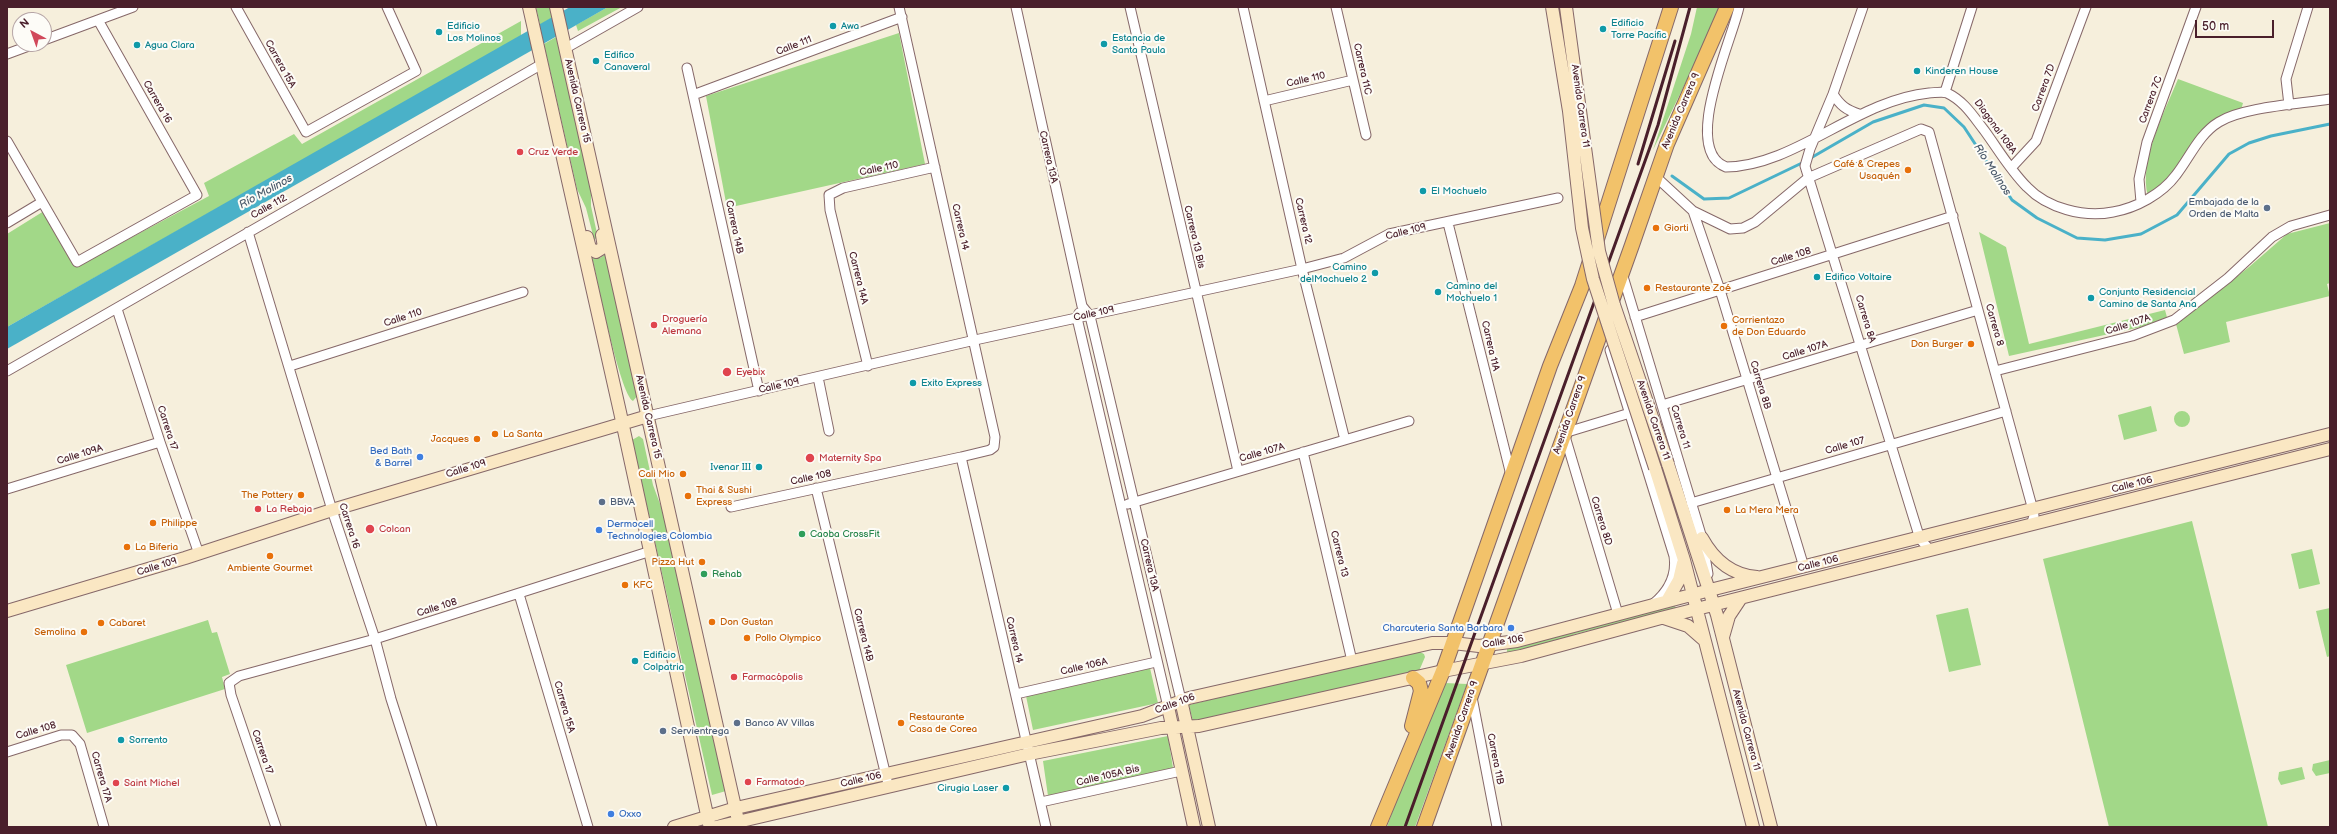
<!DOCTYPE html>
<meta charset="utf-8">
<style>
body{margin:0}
#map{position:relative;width:2337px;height:834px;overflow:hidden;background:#f6efdc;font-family:"Balsamiq Sans",sans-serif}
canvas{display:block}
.frame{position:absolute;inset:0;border:8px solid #4a1f2b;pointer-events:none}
.north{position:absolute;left:12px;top:12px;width:40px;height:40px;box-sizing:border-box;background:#fdfcf7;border:1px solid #b5a4a5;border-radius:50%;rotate:319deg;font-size:11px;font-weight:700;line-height:16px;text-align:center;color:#4a1f2b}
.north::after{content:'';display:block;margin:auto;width:14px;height:18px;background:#d1495b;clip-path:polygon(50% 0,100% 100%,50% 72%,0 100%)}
.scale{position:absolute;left:2195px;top:20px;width:79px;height:18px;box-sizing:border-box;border:2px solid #4a1f2b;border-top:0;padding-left:5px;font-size:12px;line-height:14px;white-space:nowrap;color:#4a1f2b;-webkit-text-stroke:3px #fdfcf7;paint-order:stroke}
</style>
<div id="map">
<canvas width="2337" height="834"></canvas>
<div class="frame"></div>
<div class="north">N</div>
<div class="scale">50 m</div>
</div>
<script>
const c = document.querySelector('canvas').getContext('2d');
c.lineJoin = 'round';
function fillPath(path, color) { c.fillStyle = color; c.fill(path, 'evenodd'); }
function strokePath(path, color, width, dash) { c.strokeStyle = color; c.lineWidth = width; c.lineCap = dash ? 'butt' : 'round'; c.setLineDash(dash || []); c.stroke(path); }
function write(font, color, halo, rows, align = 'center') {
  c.font = font + ' "Balsamiq Sans",sans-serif'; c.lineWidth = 4; c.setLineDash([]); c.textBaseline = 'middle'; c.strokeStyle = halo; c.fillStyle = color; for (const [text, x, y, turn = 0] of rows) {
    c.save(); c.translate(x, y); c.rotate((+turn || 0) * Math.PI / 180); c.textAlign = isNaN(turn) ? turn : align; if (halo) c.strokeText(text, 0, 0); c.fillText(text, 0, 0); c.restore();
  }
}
fillPath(new Path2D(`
 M 536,7 L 551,7 L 553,17 L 540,25 Z
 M 608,7 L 622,7 L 578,31 L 576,25 Z
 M 1697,7 L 1722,7 L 1653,150 L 1691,34 Z
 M 521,21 L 521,37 L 7,327 L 7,234 L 44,211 L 80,265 L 209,196 L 204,183 L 294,134 L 302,144 Z
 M 899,33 L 925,164 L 727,208 L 706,96 Z
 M 556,37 L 591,186 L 591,206 L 598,238 L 594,239 L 586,208 L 577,189 L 544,44 Z
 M 2178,79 L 2243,103 L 2241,110 L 2218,118 L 2173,173 L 2148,196 C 2138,162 2165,111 2178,79 Z
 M 2330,223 L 2330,283 L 2327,284 L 2330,296 L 2226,322 L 2230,342 L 2184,354 L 2176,324 L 2249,267 L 2287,234 Z
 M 1979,232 L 2006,247 L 2029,344 L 2165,310 L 2168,321 L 2009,356 Z
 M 607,253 L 638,395 L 633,401 C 620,394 597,278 592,257 L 600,258 Z
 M 2151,406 L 2157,431 L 2124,440 L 2118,415 Z
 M2174 419a8 8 0 1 1 16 0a8 8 0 1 1-16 0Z
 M 639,436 L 643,439 L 653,485 L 666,520 L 726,791 L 712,795 L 632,440 Z
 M 2192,521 L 2268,827 L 2109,827 L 2043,559 Z
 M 2312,549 L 2320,584 L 2299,589 L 2291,554 Z
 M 1675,606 L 1676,609 L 1575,634 L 1557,643 L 1507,655 L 1507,648 Z
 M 1968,608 L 1981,665 L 1949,672 L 1936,615 Z
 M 2330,608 L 2330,656 L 2327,657 L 2316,611 Z
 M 208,620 L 212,633 L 217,632 L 230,674 L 222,677 L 225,689 L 87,733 L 66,665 Z
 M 1418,651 L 1424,654 L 1425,657 L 1419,671 L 1193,722 L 1189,705 L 1332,669 Z
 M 1150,668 L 1158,703 L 1033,730 L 1026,696 Z
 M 1445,683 L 1467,684 L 1415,827 L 1387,827 L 1407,771 Z
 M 1168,736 L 1173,768 L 1048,796 L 1043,761 Z
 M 2330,760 L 2330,773 L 2316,776 L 2312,770 L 2313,764 Z
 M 2302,767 L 2305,779 L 2281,785 L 2278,779 L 2279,772 Z`), '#a2d888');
fillPath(new Path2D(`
 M 570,7 L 608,7 L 7,349 L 7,327 Z`), '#4ab1c8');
strokePath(new Path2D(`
 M 1809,159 L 1873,122 L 1924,105 L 1944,108 L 1964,127 L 2012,200 L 2037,218 L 2077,238 L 2105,240 L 2141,234 L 2177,215 L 2229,154 L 2249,143 L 2271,136 L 2330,124
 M 1672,176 L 1704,199 L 1729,198 L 1804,162`), '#4ab1c8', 3);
const street = new Path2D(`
 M 236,7 L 306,132 L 416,71 L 387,7
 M 1016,7 L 1082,306 L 1090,316 L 1181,700
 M 1130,7 L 1238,471
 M 1243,7 L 1302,269 L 1345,440
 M 1336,7 L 1366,135
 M 1739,7 C 1733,38 1680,150 1726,167 C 1795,166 1857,100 1929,93 C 1934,93 1942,91 1947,93 C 1964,101 1973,116 1984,130 C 1998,149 2010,170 2027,187 C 2047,208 2084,218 2113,212 C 2136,208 2162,194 2176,175 C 2190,157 2199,134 2219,122 C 2243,107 2300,104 2330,99
 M 1863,7 L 1833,94 L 1810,149 L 1805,166 L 1920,539 L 1930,550
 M 44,40 L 133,7
 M 566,48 L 638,7
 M 7,54 L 34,44
 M 687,68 L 759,391
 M 1945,92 L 1972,7
 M 1833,94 C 1840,105 1846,110 1859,114
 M 693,95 L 902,17
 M 1264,101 L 1353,80
 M 2289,105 L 2286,79 L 2308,7
 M 7,141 L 77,262 L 197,195 L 98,20
 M 2011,168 L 2036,141 L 2086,7
 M 1655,176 L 1693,211 L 1730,229 L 1743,228 L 1755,222 L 1808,178 L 1921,129 L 1929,132 L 2033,510 L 2034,516 L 2031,525
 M 2141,202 L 2139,179 L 2147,142 L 2196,7
 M 1693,211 L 1720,290 L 1804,567
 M 7,223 L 42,202
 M 1448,223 L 1511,475
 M 248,232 L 332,510 L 375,639 L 391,699 L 432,827
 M 1622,273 L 1702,538 L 1708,574
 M 117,309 L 160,442 L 199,554
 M 1079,313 L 1077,318 L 1168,707
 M 1635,317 L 1953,216
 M 1610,350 L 1674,556 C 1677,576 1669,591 1653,604
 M 290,366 L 523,292
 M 868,366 L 830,210 L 829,195 L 843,188 L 935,167
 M 7,371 L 542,64
 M 1995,371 L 2132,336 L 2174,320 L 2228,278 L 2272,237 L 2291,226 L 2330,215
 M 818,377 L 829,431
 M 1662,405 L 1978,310
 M 648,416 L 975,340 L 1302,269 L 1344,258 L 1389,234 L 1558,198
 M 1303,452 L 1352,661
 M 961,457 L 1046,827
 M 816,488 L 887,780
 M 7,489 L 160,442
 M 1691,503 L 2006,411
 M 1128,504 L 1409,421
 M 731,507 L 961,457 L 990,450 L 994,447 L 995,437 L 899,7
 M 519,594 L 588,827
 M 1618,614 L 1564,433 L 1630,413
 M 1016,694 L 1156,662
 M 1472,697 L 1497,827
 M 7,752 L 61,735 L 72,735 L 80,744 L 104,827
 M 1041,802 L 1181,771
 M 276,827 L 231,695 L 229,683 L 239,676 L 375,639 L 651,551`);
const secondary = new Path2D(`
 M 529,7 L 620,412 L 709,824
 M 556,7 L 737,816
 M 587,237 L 590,248 L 596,252 L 604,247 L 602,235
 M 1668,464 L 1717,615 L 1771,827
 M 1655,468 L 1684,560 L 1753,827
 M 1702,538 C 1714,560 1732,575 1757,577
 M 1667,601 L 1679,580 L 1683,563
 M 7,611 L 185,558 L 332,510 L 648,416
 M 1664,618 L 1688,626 L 1704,640
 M 1723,637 L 1729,616 L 1741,598
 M 1181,700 L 1209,827
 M 1168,707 L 1194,827
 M 674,827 L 736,808 L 1142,716 L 1189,698 L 1432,643 L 1453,643 L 1479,646 L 1517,641 L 1710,590 L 2330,434
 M 716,827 L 1029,754 L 1161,728 L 1199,726 L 1443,671 L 1521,656 L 1661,618 L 2330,449`);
const primary = new Path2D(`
 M 1412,726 L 1421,691 L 1419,683 L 1413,678
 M 1378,827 L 1443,671 L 1550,366 L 1582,286 L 1671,7
 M 1424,827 L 1632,245 L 1667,144 L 1727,7`);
strokePath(street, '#866869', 11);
strokePath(secondary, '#866869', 14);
strokePath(primary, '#866869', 16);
strokePath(street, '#fff', 9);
strokePath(secondary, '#fae7c3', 12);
strokePath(primary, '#f2c26a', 14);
strokePath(new Path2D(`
 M 1638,164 L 1675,41
 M 1405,827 L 1658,125 L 1690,7`), '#4a1f2b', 3);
const secondaryBridge = new Path2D(`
 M 1552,7 L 1569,111 L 1582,228 L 1593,279 L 1655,468
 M 1566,7 L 1599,251 L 1614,305 L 1668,464`);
strokePath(secondaryBridge, '#866869', 14, []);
strokePath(secondaryBridge, '#fae7c3', 12);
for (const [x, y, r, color] of [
 [833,26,4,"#0f9aa8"],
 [1603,29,4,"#0f9aa8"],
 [439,32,4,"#0f9aa8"],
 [1104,44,4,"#0f9aa8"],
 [137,45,4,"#0f9aa8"],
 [596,61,4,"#0f9aa8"],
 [1917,71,4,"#0f9aa8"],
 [520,152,4,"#e0444e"],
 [1908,170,4,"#e8710a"],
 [1423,191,4,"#0f9aa8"],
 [2267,208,4,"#5c6f8a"],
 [1656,228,4,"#e8710a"],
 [1375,273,4,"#0f9aa8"],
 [1817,277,4,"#0f9aa8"],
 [1647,288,4,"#e8710a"],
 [1438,292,4,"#0f9aa8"],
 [2091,298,4,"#0f9aa8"],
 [654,325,4,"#e0444e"],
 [1724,326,4,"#e8710a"],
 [1971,344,4,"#e8710a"],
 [727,372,5,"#e0444e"],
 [913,383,4,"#0f9aa8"],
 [495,434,4,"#e8710a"],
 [477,439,4,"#e8710a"],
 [420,457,4,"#3f7fe0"],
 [810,458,5,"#e0444e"],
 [759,467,4,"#0f9aa8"],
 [683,474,4,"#e8710a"],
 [301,495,4,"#e8710a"],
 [688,496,4,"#e8710a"],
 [602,502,4,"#5c6f8a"],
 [258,509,4,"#e0444e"],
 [1727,510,4,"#e8710a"],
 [153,523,4,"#e8710a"],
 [370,529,5,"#e0444e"],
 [599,530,4,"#3f7fe0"],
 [802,534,4,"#2e9e5b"],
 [127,547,4,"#e8710a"],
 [270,556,4,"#e8710a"],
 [702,562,4,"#e8710a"],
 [704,574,4,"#2e9e5b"],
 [625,585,4,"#e8710a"],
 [712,622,4,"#e8710a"],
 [101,623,4,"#e8710a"],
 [1511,628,4,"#3f7fe0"],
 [84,632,4,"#e8710a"],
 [747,638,4,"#e8710a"],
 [635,661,4,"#0f9aa8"],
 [734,677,4,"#e0444e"],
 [737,723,4,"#5c6f8a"],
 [901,723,4,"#e8710a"],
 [663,731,4,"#5c6f8a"],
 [121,740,4,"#0f9aa8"],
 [748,782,4,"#e0444e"],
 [116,783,4,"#e0444e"],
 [1006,788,4,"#0f9aa8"],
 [611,814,4,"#3f7fe0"]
]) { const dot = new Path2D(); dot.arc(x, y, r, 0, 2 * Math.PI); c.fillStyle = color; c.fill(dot); strokePath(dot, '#fdfcf7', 1.5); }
write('10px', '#0d838f', '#fdfcf7', [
 ["Edificio",1611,23],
 ["Torre Pacific",1611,35],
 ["Edificio",447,26],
 ["Los Molinos",447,38],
 ["Awa",841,26],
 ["Estancia de",1112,38],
 ["Santa Paula",1112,50],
 ["Agua Clara",145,45],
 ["Edifico",604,55],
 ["Canaveral",604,67],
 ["Kinderen House",1925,71],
 ["El Mochuelo",1431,191],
 ["Camino",1367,267,"right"],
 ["delMochuelo 2",1367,279,"right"],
 ["Edifico Voltaire",1825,277],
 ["Camino del",1446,286],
 ["Mochuelo 1",1446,298],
 ["Conjunto Residencial",2099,292],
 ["Camino de Santa Ana",2099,304],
 ["Exito Express",921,383],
 ["Ivenar III",751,467,"right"],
 ["Edificio",643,655],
 ["Colpatria",643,667],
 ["Sorrento",129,740],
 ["Cirugia Laser",998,788,"right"]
], 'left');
write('10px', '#4a1f2b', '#fdfcf7', [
 ["Calle 111",794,46,-21],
 ["Carrera 15A",280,64,61],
 ["Carrera 11C",1362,69,77],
 ["Calle 110",1306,80,-13],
 ["Carrera 7D",2044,88,-70],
 ["Carrera 7C",2151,100,-70],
 ["Avenida Carrera 15",577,101,77],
 ["Carrera 16",157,102,60],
 ["Avenida Carrera 11",1580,106,82],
 ["Avenida Carrera 9",1681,111,-67],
 ["Diagonal 108A",1995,127,54],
 ["Carrera 13A",1048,157,77],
 ["Calle 110",879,169,-12],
 ["Calle 112",269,207,-29],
 ["Carrera 12",1303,221,77],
 ["Carrera 14B",734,227,78],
 ["Carrera 14",960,227,77],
 ["Calle 109",1406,232,-14],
 ["Carrera 13 Bis",1194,237,77],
 ["Calle 108",1791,257,-17],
 ["Carrera 14A",858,278,76],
 ["Calle 109",1094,314,-12],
 ["Calle 110",403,318,-18],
 ["Carrera 8A",1865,319,73],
 ["Carrera 8",1994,325,74],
 ["Calle 107A",2128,325,-18],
 ["Carrera 11A",1490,346,77],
 ["Calle 107A",1805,351,-17],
 ["Carrera 8B",1760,385,73],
 ["Calle 109",779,386,-13],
 ["Avenida Carrera 9",1570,415,-71],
 ["Avenida Carrera 15",648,417,77],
 ["Avenida Carrera 11",1653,420,71],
 ["Carrera 11",1680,427,73],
 ["Carrera 17",167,428,72],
 ["Calle 107",1845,446,-16],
 ["Calle 107A",1262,453,-16],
 ["Calle 109A",80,455,-17],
 ["Calle 109",466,469,-17],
 ["Calle 108",811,478,-12],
 ["Calle 106",2132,485,-14],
 ["Carrera 8D",1601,521,73],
 ["Carrera 16",349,526,72],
 ["Carrera 13",1339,554,76],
 ["Calle 106",1818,564,-14],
 ["Carrera 13A",1149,565,77],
 ["Calle 109",157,567,-17],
 ["Calle 108",437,608,-17],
 ["Carrera 14B",863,635,76],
 ["Carrera 14",1014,640,77],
 ["Calle 106",1503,642,-9],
 ["Calle 106A",1084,667,-13],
 ["Calle 106",1175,704,-20],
 ["Carrera 15A",564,707,74],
 ["Avenida Carrera 9",1462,720,-71],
 ["Avenida Carrera 11",1746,730,75],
 ["Calle 108",36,731,-16],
 ["Carrera 17",262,752,71],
 ["Carrera 11B",1495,759,79],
 ["Calle 105A Bis",1108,776,-13],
 ["Carrera 17A",101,777,74],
 ["Calle 106",861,780,-13]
]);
write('10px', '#be3a42', '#fdfcf7', [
 ["Cruz Verde",528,152],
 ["Droguería",662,319],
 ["Alemana",662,331],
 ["Eyebix",736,372],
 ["Maternity Spa",819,458],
 ["La Rebaja",266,509],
 ["Colcan",379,529],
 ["Farmacópolis",742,677],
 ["Farmatodo",756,782],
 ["Saint Michel",124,783]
], 'left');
write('10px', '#c56008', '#fdfcf7', [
 ["Café & Crepes",1900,164,"right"],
 ["Usaquén",1900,176,"right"],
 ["Giorti",1664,228],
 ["Restaurante Zoé",1655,288],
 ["Corrientazo",1732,320],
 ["de Don Eduardo",1732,332],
 ["Don Burger",1963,344,"right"],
 ["La Santa",503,434],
 ["Jacques",469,439,"right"],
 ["Cali Mio",675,474,"right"],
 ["Thai & Sushi",696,490],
 ["Express",696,502],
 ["The Pottery",293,495,"right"],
 ["La Mera Mera",1735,510],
 ["Philippe",161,523],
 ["La Biferia",135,547],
 ["Pizza Hut",694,562,"right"],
 ["Ambiente Gourmet",270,568,"center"],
 ["KFC",633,585],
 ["Don Gustan",720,622],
 ["Cabaret",109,623],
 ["Semolina",76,632,"right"],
 ["Pollo Olympico",755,638],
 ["Restaurante",909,717],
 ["Casa de Corea",909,729]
], 'left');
write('10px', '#4e5e75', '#fdfcf7', [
 ["Embajada de la",2259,202,"right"],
 ["Orden de Malta",2259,214,"right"],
 ["BBVA",610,502],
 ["Banco AV Villas",745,723],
 ["Servientrega",671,731]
], 'left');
write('10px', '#366cbe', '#fdfcf7', [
 ["Bed Bath",412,451],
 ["& Barrel",412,463],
 ["Dermocell",607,524,"left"],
 ["Technologies Colombia",607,536,"left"],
 ["Charcuteria Santa Barbara",1503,628],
 ["Oxxo",619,814,"left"]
], 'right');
write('10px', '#27864d', '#fdfcf7', [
 ["Caoba CrossFit",810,534],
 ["Rehab",712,574]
], 'left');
write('italic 11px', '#4a596a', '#fdfcf7', [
 ["Río Molinos",1992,170,57],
 ["Río Molinos",266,192,-29]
]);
</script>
